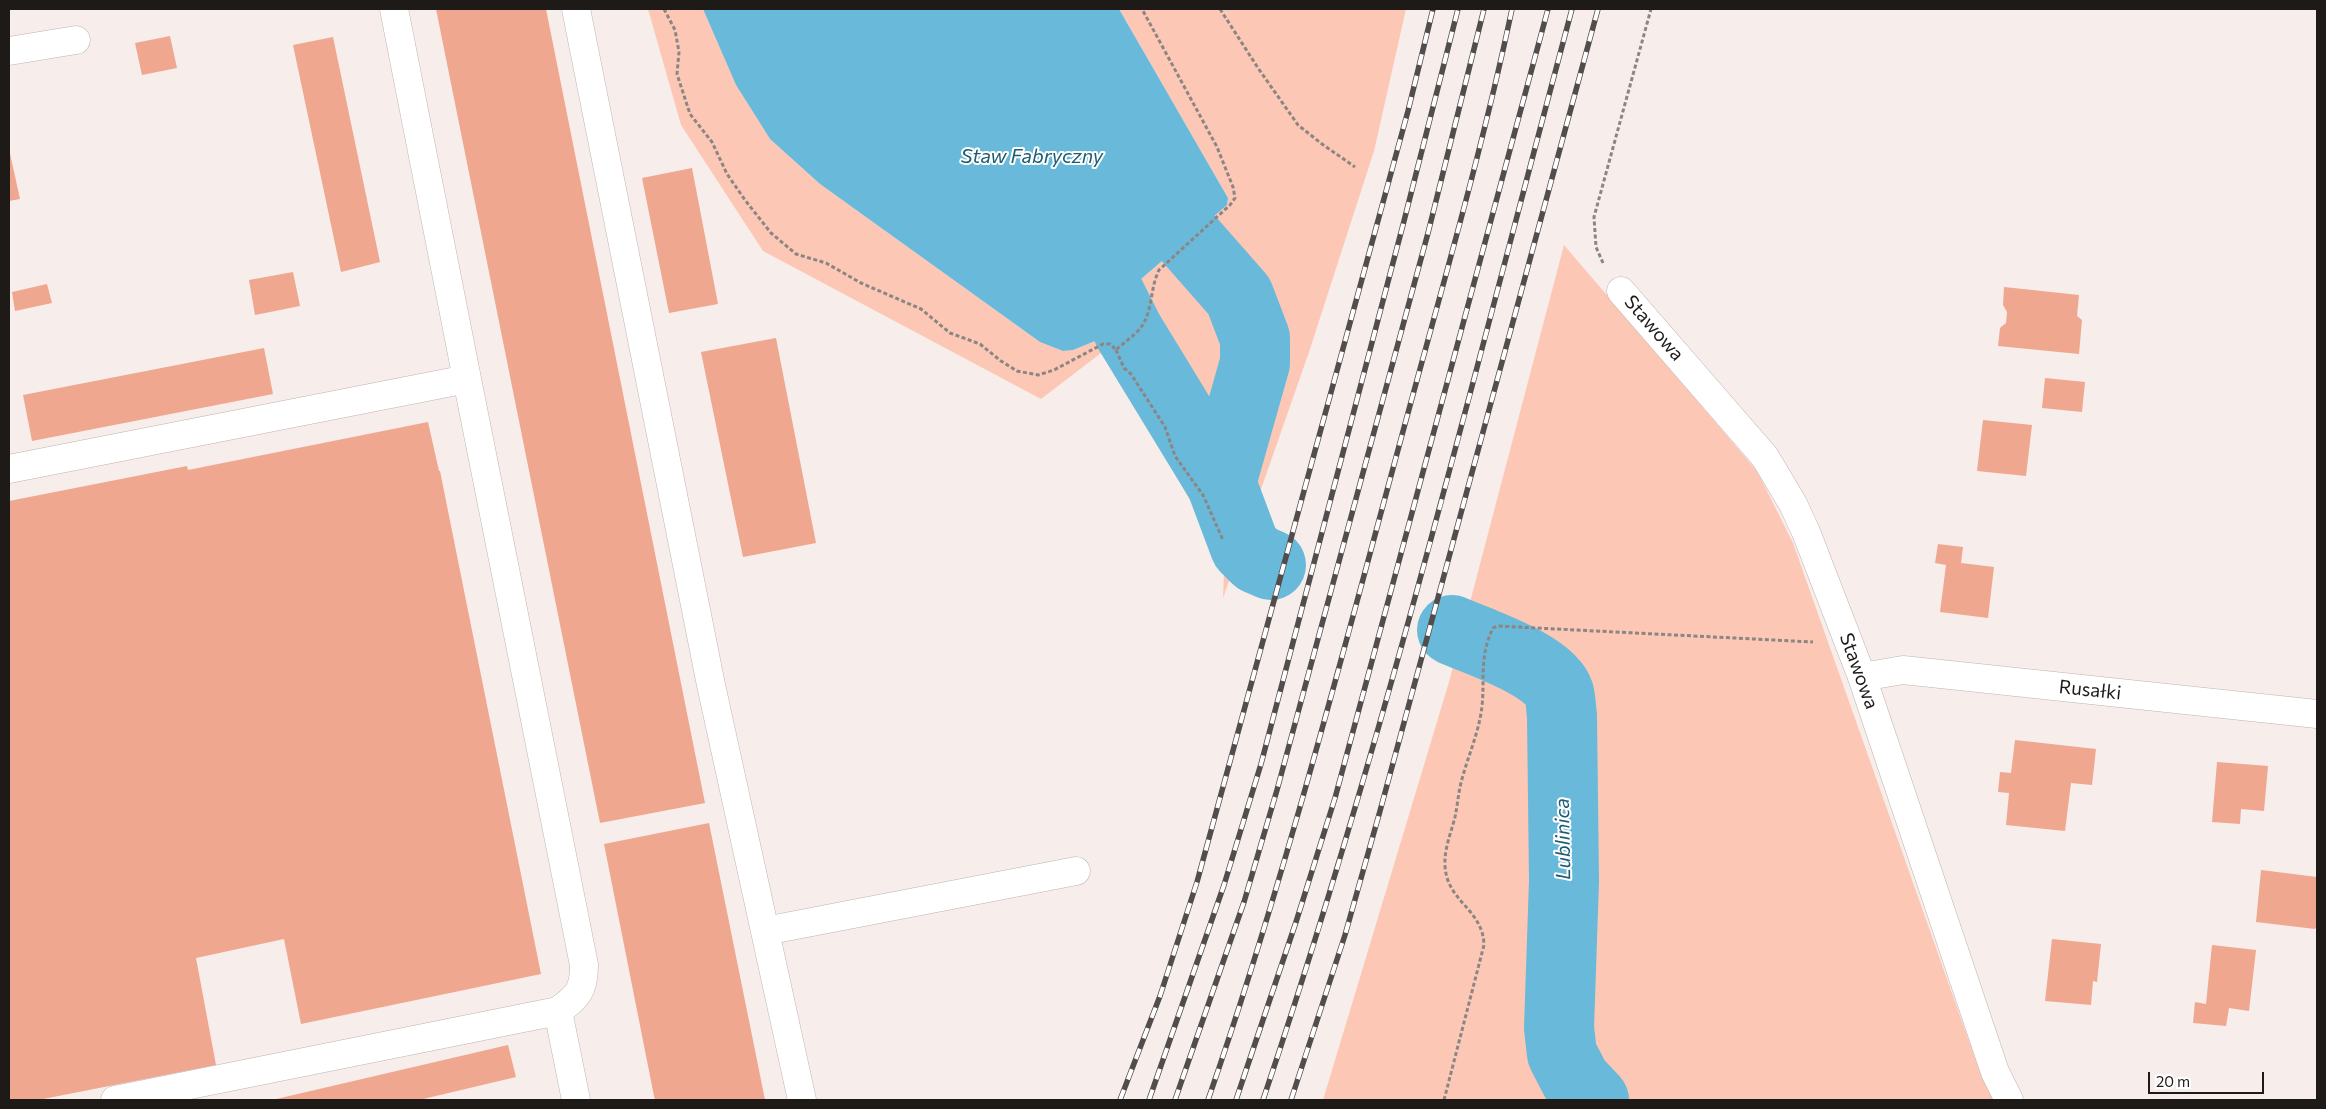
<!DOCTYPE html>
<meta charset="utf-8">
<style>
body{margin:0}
#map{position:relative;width:2326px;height:1109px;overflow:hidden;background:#f7edea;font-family:Commissioner,sans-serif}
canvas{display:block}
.frame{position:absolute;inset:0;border:10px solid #1d1a18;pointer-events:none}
.scale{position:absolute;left:2148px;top:1072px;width:116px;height:22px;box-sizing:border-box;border:2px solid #1d1a18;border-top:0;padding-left:6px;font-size:15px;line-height:18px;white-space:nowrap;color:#1d1a18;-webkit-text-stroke:4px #fff;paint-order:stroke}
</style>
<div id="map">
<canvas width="2326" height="1109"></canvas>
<div class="frame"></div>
<div class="scale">20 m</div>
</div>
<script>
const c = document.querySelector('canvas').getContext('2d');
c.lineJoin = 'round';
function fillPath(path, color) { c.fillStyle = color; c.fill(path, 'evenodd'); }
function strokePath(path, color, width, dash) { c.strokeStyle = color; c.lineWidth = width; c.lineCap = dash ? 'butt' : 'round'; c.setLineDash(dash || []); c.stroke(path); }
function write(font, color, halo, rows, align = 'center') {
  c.font = font + ' Commissioner,sans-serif'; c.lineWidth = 4; c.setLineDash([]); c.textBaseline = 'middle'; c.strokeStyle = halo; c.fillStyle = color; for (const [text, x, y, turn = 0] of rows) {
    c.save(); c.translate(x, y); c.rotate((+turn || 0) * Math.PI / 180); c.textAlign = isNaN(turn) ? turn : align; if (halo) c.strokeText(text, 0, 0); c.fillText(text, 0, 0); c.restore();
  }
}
fillPath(new Path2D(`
 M 648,9 L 703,9 L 736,85 L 770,139 L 820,184 L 1040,342 L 1063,351 L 1073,350 L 1105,337 L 1112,337 L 1119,343 L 1139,325 L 1126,292 L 1227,205 L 1228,198 L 1119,9 L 1406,9 L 1374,151 L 1309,352 L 1223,598 L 1224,573 L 1217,548 L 1105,350 L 1041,399 L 763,251 L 681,125 Z
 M 1564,245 L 1757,471 L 1793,543 L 1982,1078 L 1994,1100 L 1323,1100 L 1449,682 Z`), '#fdc7b5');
fillPath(new Path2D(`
 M 703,9 L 1119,9 L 1228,198 L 1227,205 L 1126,292 L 1139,325 L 1119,343 L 1112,337 L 1105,337 L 1073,350 L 1063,351 L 1040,342 L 820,184 L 770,139 L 736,85 Z`), '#69b9da');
strokePath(new Path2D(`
 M 1188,238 L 1239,296 L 1255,338 L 1255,363 L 1221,483
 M 1086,247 L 1129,332 L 1221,483 L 1245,547 L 1257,559 L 1271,565
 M 1452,630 C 1479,642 1550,665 1559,693 C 1561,700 1561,709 1562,716 L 1564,881 L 1559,1028 L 1562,1054 L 1576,1081 L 1594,1100`), '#69b9da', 70);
fillPath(new Path2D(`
 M 436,9 L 546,9 L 705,803 L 600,823 Z
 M 170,36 L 177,68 L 142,75 L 135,43 Z
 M 333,37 L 380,262 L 341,272 L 293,45 Z
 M 9,149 L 20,199 L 9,201 Z
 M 692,168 L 718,304 L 669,313 L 642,178 Z
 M 293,272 L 300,306 L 255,315 L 249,280 Z
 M 47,284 L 52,303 L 15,311 L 12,292 Z
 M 2004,287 L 2079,295 L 2077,316 L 2082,320 L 2079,354 L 1998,346 L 2000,328 L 2006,323 L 2007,312 L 2003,305 Z
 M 776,338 L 816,543 L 743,557 L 701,352 Z
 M 264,348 L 273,394 L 32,441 L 23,395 Z
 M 2045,378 L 2085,382 L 2082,412 L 2042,408 Z
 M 1983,420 L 2032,425 L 2026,476 L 1977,471 Z
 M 428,422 L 439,471 L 440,471 L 541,974 L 301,1024 L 284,939 L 196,958 L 216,1065 L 38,1100 L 9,1100 L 9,501 L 187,466 L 188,470 Z
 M 1938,544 L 1963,547 L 1961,563 L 1994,567 L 1988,618 L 1940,612 L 1946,565 L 1935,563 Z
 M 2015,740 L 2096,749 L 2092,785 L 2071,783 L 2065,831 L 2006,825 L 2009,793 L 1998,792 L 2000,772 L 2011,773 Z
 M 2217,762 L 2268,766 L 2264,811 L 2241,809 L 2240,824 L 2212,822 Z
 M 709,823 L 760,1075 L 765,1100 L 655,1100 L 654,1096 L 604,844 Z
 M 2261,870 L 2317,877 L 2317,925 L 2315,929 L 2256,922 Z
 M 2052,939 L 2101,944 L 2097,982 L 2093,981 L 2091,1005 L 2045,1001 Z
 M 2212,945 L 2256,950 L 2249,1011 L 2229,1008 L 2226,1026 L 2193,1023 L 2195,1002 L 2206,1004 Z
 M 508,1045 L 516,1077 L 419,1100 L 272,1100 Z`), '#efa78f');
const minor = new Path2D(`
 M 576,9 L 711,685 L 802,1100
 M 9,51 L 76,40
 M 1621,291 L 1765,457 L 1793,504 L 1806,532 L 1862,677 L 1995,1072 L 2009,1100
 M 9,469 L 467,379 L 394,9
 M 1862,677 L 1903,670 L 2317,714
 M 765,931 L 1076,871
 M 558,1011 L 576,1100
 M 115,1100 L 558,1011 C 578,996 584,991 584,965 L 467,379`);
strokePath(minor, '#bdb4b1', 29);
strokePath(new Path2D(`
 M 664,9 L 675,30 L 679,52 L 677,74 L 690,114 L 712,142 L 727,174 L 745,200 L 771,233 L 796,254 L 826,263 L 861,283 L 921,309 L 950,333 L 980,344 L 1001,361 L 1017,371 L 1038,375 L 1054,370 L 1103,344 L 1110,344 L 1116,350 C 1124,342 1136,335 1142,326 C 1153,309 1150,288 1159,270 L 1230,205 L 1235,198 L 1233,187 L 1217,147 L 1142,9
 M 1220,9 L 1258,68 L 1298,125 L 1322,144 L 1355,167
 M 1603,263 L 1596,247 L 1594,217 L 1651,9
 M 1116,350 L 1124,368 L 1131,374 L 1165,427 L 1175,456 L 1203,495 L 1223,540
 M 1444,1100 L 1484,945 C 1483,909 1447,902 1445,866 C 1444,849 1451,833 1455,817 C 1457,808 1458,797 1460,787 C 1466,760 1479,734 1482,706 C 1485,677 1479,657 1493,628 L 1497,626 L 1813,642`), '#8c8683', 3, [4, 2.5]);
strokePath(minor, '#fff', 28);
const rail = new Path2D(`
 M 1120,1100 L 1160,996 L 1197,882 L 1408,111 L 1433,9
 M 1149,1100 L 1224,885 L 1261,764 L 1404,221 L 1458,9
 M 1175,1100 L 1244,902 L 1277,790 L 1428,233 L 1484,9
 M 1208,1100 C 1281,890 1337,675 1395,461 C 1435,311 1480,161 1512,9
 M 1236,1100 L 1296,922 L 1335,798 L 1548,9
 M 1263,1100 C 1384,742 1474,374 1572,9
 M 1291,1100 L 1345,935 L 1380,811 L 1598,9`);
strokePath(rail, '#524d4b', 5.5);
strokePath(rail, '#fff', 4, [11]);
write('19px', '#1d1a18', '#fff', [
 ["Stawowa",1654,328,49],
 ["Stawowa",1859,671,70],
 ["Rusałki",2090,690,6]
]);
write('italic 20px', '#1d5c73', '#fff', [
 ["Staw Fabryczny",1032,156],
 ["Lublinica",1563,839,-91]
]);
</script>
